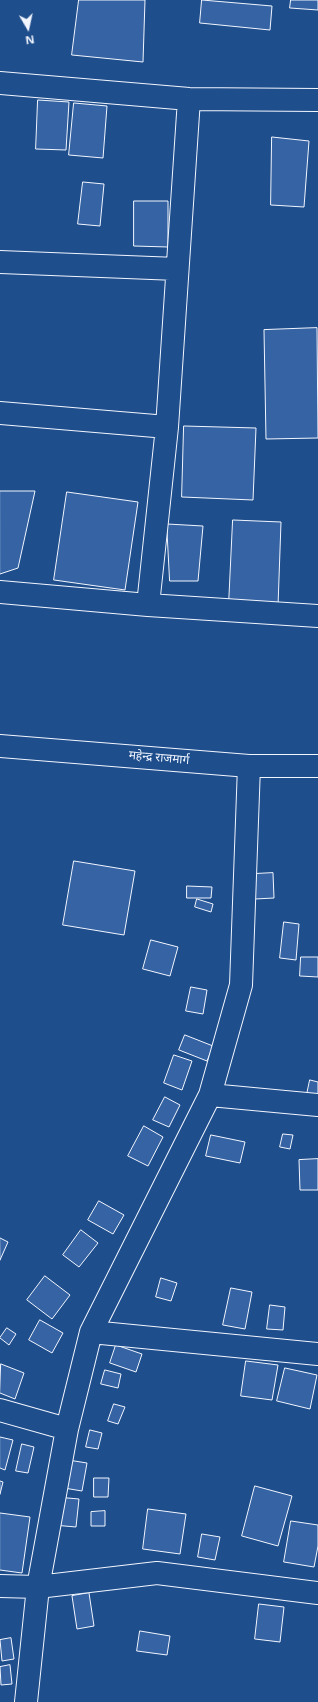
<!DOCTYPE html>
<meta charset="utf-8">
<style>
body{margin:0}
#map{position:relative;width:318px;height:1702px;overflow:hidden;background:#1f4e8c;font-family:"Noto Sans",sans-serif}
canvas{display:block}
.north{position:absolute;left:8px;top:8px;width:40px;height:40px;-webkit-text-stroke:3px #1f4e8c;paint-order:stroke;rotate:171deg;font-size:11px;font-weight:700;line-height:16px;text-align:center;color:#f2f6ff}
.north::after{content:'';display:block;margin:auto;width:14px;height:18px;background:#f2f6ff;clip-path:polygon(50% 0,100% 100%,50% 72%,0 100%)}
</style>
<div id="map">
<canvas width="318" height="1702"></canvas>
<div class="north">N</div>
</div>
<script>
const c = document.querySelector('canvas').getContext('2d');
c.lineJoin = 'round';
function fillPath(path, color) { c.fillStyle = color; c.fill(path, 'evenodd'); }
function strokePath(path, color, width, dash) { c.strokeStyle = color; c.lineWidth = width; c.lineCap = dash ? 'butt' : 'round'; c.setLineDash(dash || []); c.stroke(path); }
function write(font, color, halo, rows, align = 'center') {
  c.font = font + ' "Noto Sans","Noto Sans Devanagari",sans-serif'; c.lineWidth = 3; c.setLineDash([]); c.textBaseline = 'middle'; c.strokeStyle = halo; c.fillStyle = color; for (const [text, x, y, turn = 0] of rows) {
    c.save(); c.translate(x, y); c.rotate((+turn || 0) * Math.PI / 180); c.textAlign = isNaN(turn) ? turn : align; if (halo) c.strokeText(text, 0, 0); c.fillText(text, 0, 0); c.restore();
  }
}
const building = new Path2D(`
 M 79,0 L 145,0 L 143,62 L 72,55 Z
 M 202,0 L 272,6 L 270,30 L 200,23 Z
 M 291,0 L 318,0 L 318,10 L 290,8 Z
 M 38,100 L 69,102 L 66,150 L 36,149 Z
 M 74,103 L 107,106 L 103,158 L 69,155 Z
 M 272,137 L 309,141 L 304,207 L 271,205 Z
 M 83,182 L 104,184 L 100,226 L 78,224 Z
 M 134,201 L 168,201 L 168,247 L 134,246 Z
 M 317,328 L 318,438 L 266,439 L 264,330 Z
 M 184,426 L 256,428 L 253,500 L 182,497 Z
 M 0,491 L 35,491 L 18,568 L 0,574 Z
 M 67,492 L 138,502 L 125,590 L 54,580 Z
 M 233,520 L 281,522 L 278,606 L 229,604 Z
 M 167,524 L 203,526 L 198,581 L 170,581 Z
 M 74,861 L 135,871 L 124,935 L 63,925 Z
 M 273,873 L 274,898 L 255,899 L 254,874 Z
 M 187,886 L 212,887 L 211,898 L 187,898 Z
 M 197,899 L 213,904 L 211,912 L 195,907 Z
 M 284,922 L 299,924 L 296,960 L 280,958 Z
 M 151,940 L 178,947 L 170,976 L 143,969 Z
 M 301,957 L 318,957 L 318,977 L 300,976 Z
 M 191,987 L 207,990 L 203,1014 L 186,1011 Z
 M 185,1035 L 213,1046 L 207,1061 L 179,1050 Z
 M 174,1055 L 192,1061 L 182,1090 L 164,1083 Z
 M 310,1080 L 318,1082 L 318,1102 L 306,1099 Z
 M 165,1097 L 180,1105 L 169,1127 L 153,1120 Z
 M 144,1126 L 163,1137 L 148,1166 L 128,1156 Z
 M 283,1134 L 293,1135 L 290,1149 L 280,1147 Z
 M 211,1135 L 245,1142 L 240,1163 L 206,1156 Z
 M 318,1159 L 318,1190 L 300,1190 L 299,1160 Z
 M 99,1201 L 124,1215 L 113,1234 L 88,1220 Z
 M 81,1230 L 98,1243 L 79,1267 L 63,1255 Z
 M 0,1238 L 8,1242 L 0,1260 Z
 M 45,1276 L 70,1295 L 52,1319 L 27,1300 Z
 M 161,1278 L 177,1283 L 171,1301 L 156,1297 Z
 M 231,1288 L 252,1292 L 245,1329 L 223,1325 Z
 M 270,1305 L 285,1307 L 283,1330 L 267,1329 Z
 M 40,1320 L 63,1333 L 52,1353 L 29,1340 Z
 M 7,1328 L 16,1334 L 9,1345 L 0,1338 Z
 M 116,1345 L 142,1354 L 136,1372 L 110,1363 Z
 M 246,1361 L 278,1365 L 272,1400 L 241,1396 Z
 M 1,1364 L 24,1373 L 15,1399 L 0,1393 Z
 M 285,1368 L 317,1375 L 310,1409 L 277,1401 Z
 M 105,1370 L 121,1374 L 118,1388 L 101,1384 Z
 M 114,1404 L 125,1407 L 118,1424 L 108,1421 Z
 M 90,1430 L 102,1433 L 98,1449 L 86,1447 Z
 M 0,1437 L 13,1440 L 5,1470 L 0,1468 Z
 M 22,1444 L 34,1447 L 28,1473 L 16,1471 Z
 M 62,1459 L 87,1463 L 82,1491 L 58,1487 Z
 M 94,1478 L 109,1478 L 108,1497 L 94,1497 Z
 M 0,1481 L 3,1482 L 0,1494 Z
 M 255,1486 L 292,1496 L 278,1546 L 242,1536 Z
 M 56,1497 L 79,1499 L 76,1527 L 53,1525 Z
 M 148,1509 L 186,1514 L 180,1554 L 143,1549 Z
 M 105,1511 L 105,1526 L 91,1526 L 91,1512 Z
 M 0,1513 L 30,1517 L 22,1573 L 0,1570 Z
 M 291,1521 L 318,1525 L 318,1546 L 314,1567 L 284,1562 Z
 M 202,1534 L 220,1537 L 215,1560 L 198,1557 Z
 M 89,1593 L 94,1626 L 77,1629 L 72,1596 Z
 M 259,1604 L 284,1607 L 280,1642 L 255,1639 Z
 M 140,1631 L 170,1636 L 167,1655 L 137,1651 Z
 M 11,1638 L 14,1659 L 2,1661 L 0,1640 Z
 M 10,1665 L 12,1684 L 1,1685 L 0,1667 Z`);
fillPath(building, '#3563a3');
strokePath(building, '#f2f6ff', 1);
const minor = new Path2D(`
 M 0,83 L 189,99 L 318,100
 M 0,262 L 177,269
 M 0,413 L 167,427
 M 0,592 L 148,605 L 318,616
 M 148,605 L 167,427 L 189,99
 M 210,1095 L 318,1105
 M 91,1332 L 318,1354
 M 0,1410 L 67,1429
 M 0,1586 L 38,1587 L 157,1573 L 318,1593
 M 26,1702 L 38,1587 L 67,1429 L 91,1332 L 210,1095 L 241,985 L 249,766`);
const trunk = new Path2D(`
 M 0,746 L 249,766 L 318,766`);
strokePath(minor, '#f2f6ff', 24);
strokePath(trunk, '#f2f6ff', 24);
strokePath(minor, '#1f4e8c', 22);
strokePath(trunk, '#1f4e8c', 22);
write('12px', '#f2f6ff', '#1f4e8c', [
 ["महेन्द्र राजमार्ग",159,758,5]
]);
</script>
